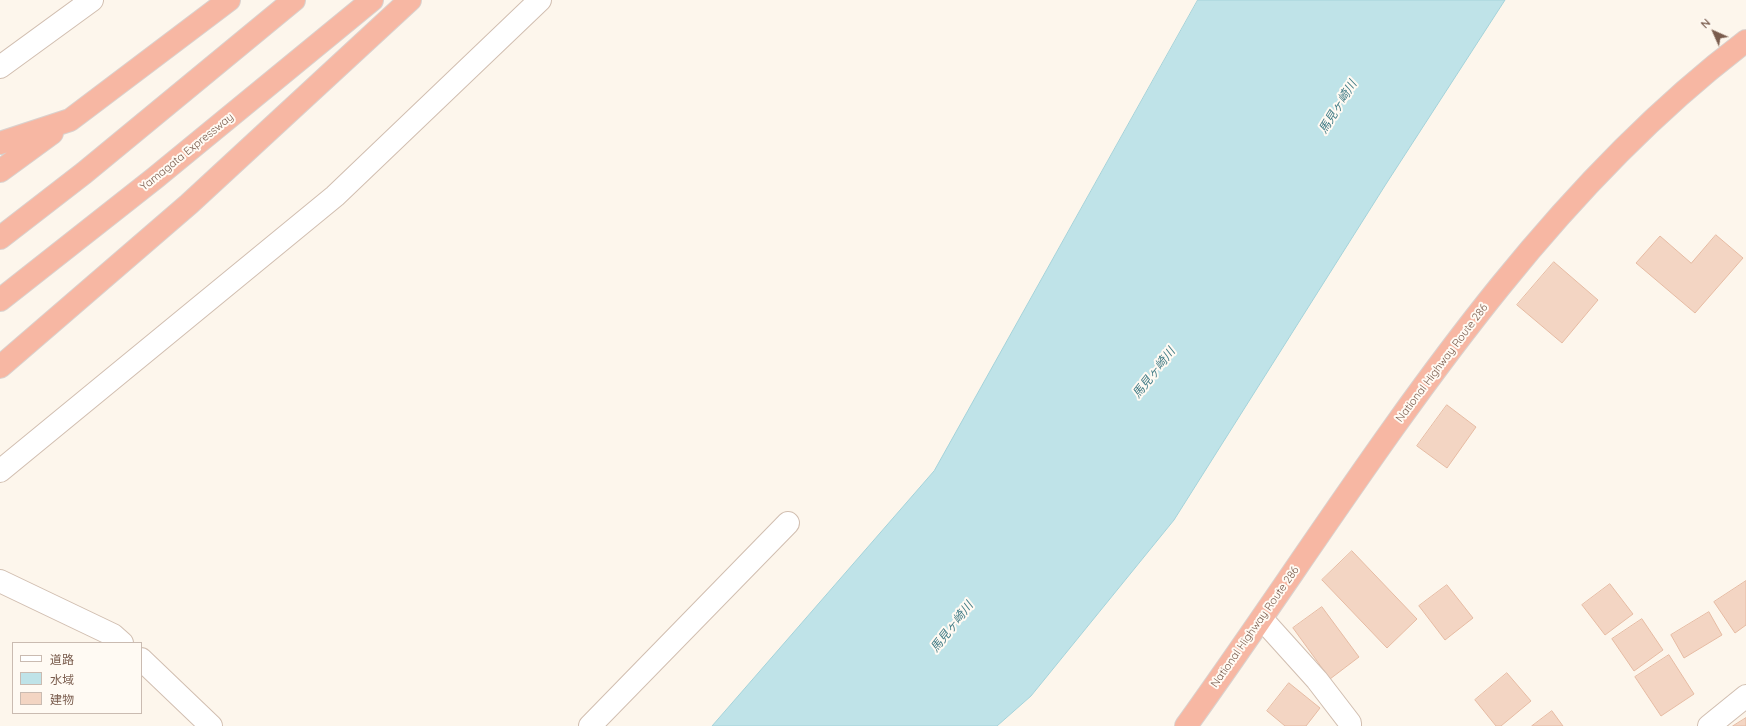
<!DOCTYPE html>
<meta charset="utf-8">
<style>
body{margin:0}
#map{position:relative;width:1746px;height:726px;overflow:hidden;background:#fdf6ec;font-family:Quicksand,"Noto Sans JP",sans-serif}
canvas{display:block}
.legend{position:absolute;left:12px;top:642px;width:130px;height:72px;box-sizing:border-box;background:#fffaf3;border:1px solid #cabbb1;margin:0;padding:5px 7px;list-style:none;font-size:12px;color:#7a5c4d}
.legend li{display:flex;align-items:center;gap:8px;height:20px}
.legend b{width:20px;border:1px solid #cabbb1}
.north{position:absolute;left:1694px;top:12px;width:40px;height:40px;-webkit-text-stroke:3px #fffaf3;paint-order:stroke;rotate:315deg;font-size:11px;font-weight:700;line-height:16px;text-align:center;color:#7a5c4d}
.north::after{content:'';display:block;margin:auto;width:14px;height:18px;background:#7a5c4d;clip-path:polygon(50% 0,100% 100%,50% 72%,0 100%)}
</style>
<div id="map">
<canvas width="1746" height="726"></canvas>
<ul class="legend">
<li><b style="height:5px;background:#fff"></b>道路</li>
<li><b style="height:11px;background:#bfe3e8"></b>水域</li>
<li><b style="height:11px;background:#f3d5c3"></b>建物</li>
</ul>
<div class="north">N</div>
</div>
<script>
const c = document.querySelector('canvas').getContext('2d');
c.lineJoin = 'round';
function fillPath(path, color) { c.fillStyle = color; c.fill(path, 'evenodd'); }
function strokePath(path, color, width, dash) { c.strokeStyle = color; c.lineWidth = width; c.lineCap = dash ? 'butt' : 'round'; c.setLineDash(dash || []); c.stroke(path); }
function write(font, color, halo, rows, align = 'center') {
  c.font = font + ' Quicksand,"Noto Sans JP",sans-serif'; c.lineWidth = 4; c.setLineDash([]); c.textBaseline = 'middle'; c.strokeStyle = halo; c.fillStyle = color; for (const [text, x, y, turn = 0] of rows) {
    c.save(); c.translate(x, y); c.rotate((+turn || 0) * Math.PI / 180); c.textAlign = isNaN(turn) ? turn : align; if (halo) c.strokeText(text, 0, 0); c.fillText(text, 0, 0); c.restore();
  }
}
const water = new Path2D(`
 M 1198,0 L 1505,0 L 1386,184 L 1174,520 L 1031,696 L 997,726 L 712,726 L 934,471 Z`);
fillPath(water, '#bfe3e8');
strokePath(water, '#a5d3da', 1);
const building = new Path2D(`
 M 1716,235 L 1743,258 L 1695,313 L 1636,263 L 1660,236 L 1691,263 Z
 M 1554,262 L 1598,300 L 1562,343 L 1517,305 Z
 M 1447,405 L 1476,427 L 1447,468 L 1417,446 Z
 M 1352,551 L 1417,619 L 1387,648 L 1322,580 Z
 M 1746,581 L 1746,625 L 1735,633 L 1714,602 Z
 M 1610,584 L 1633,614 L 1605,635 L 1582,605 Z
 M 1447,585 L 1473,618 L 1445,640 L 1419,606 Z
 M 1322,607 L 1359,657 L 1330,679 L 1293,628 Z
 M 1709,612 L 1722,635 L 1684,658 L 1671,635 Z
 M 1642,619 L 1663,650 L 1634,671 L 1612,639 Z
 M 1669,655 L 1694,694 L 1661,716 L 1635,677 Z
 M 1507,673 L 1531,701 L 1501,726 L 1496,726 L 1475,700 Z
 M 1289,683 L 1320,708 L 1306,726 L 1285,726 L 1267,711 Z
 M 1552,711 L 1563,726 L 1532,726 Z
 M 1746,718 L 1746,726 L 1733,726 Z`);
fillPath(building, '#f3d5c3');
strokePath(building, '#e6bba3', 1);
const minor = new Path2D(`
 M 0,67 L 92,0
 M 0,471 L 335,196 L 540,0
 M 0,581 L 113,635 L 122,643
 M 1262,619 L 1317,680 L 1350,723 L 1350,726
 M 141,659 L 211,726
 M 590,726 L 788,523
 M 1709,726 L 1746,696`);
const highway = new Path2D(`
 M 0,143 L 70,120 L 229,0
 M 0,171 L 52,133
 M 0,238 L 84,173 L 294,0
 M 0,300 L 155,178 L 372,0
 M 0,367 L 189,204 L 410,0
 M 1186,726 C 1356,490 1511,219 1746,41`);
strokePath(minor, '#d1beb0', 24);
strokePath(highway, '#dad1cd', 24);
strokePath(minor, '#fff', 22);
strokePath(highway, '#f7b7a3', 22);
write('11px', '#7a5c4d', '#fffaf3', [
 ["Yamagata Expressway",187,152,-39],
 ["National Highway Route 286",1442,363,-53],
 ["National Highway Route 286",1255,627,-55]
]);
write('italic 12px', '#437c86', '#fffaf3', [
 ["馬見ヶ崎川",1338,107,-58],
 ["馬見ヶ崎川",1154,373,-52],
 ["馬見ヶ崎川",952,627,-52]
]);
</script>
